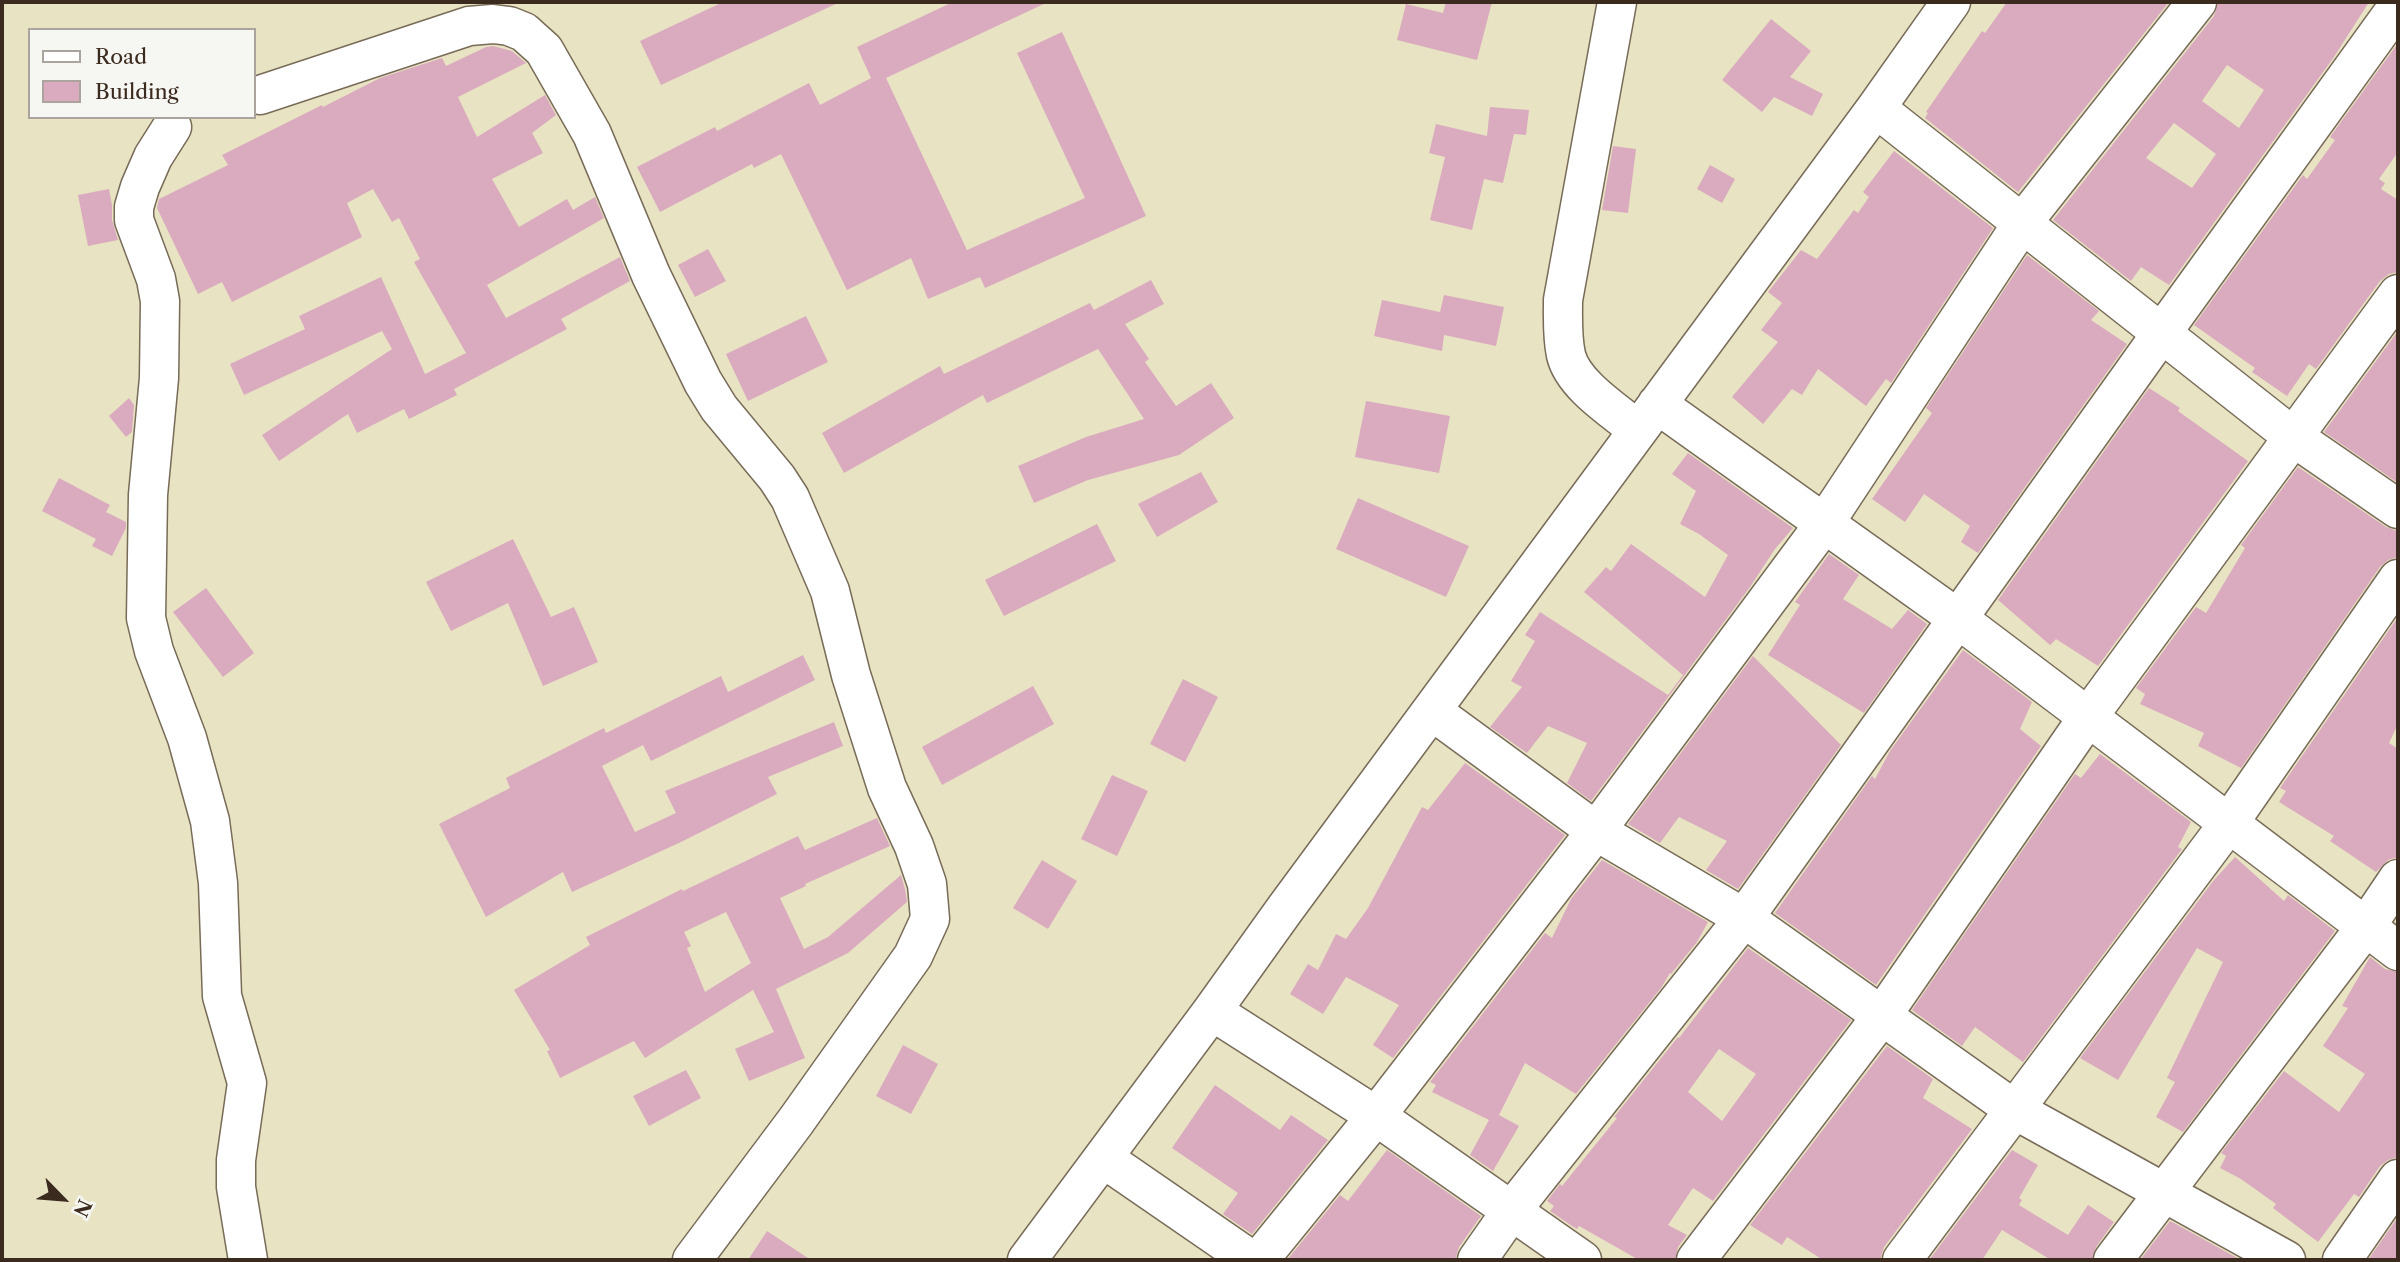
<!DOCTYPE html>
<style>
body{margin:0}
#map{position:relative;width:2400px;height:1262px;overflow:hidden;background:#e8e3c3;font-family:"Libre Caslon Text",serif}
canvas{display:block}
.frame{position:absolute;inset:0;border:4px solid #3b2a1e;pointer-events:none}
.legend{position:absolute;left:28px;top:28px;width:228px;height:91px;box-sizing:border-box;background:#f6f6f2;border:2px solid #aba49d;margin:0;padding:9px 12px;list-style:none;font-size:21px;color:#3b2a1e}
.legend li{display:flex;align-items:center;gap:14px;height:35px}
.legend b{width:35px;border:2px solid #aba49d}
.north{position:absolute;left:28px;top:1164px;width:70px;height:70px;-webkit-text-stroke:5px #f6f6f2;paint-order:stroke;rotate:115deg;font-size:19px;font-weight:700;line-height:28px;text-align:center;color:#3b2a1e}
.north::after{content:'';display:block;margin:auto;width:24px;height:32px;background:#3b2a1e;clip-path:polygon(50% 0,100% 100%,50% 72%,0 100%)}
</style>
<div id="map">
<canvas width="2400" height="1262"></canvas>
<div class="frame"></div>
<ul class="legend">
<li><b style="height:9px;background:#fff"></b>Road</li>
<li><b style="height:19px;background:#daabbf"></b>Building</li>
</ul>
<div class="north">N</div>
</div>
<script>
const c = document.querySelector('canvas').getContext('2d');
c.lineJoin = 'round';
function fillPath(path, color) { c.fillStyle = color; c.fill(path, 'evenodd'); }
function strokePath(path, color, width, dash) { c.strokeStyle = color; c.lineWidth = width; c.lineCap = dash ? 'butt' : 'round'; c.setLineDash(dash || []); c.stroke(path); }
fillPath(new Path2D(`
 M 723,2 L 840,2 L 661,85 L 640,41 Z
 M 953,2 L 1048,2 L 886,78 L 967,250 L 1085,198 L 1017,53 L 1062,32 L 1146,216 L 985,288 L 980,277 L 928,299 L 911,258 L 847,290 L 781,154 L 754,168 L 752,164 L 660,212 L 637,167 L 715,127 L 717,131 L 809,83 L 820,105 L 871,78 L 857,47 Z
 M 1446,2 L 1492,2 L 1477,60 L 1397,40 L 1406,4 L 1443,13 Z
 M 2007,2 L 2169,2 L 2018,192 L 1925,118 L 1928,113 L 1926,112 L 1982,31 L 1985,33 Z
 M 2218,2 L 2369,2 L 2334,57 L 2169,285 L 2141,267 L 2131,281 L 2053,220 L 2214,16 ZM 2227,65 L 2264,90 L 2239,128 L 2202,101 ZM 2174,123 L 2216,154 L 2192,188 L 2146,158 Z
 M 1771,19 L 1811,51 L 1790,77 L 1823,94 L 1812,116 L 1774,97 L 1762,112 L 1722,80 Z
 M 2398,43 L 2398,152 L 2379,179 L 2385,183 L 2381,189 L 2398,200 L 2398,272 L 2389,274 L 2380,281 L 2316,369 L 2309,364 L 2287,396 L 2252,372 L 2255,368 L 2194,325 L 2303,175 L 2307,179 L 2335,140 L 2330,137 Z
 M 493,46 L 512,51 L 526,63 L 458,97 L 477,137 L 545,95 L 556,115 L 532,133 L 543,153 L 492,179 L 519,227 L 567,199 L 573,210 L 595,197 L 604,218 L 487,285 L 506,318 L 620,257 L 630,281 L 561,319 L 567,329 L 454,389 L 457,395 L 409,419 L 404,409 L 357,433 L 348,414 L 279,461 L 262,435 L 392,349 L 382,331 L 244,395 L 230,364 L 305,329 L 299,316 L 381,277 L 425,374 L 466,353 L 414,262 L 420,259 L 399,218 L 392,222 L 373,189 L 347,203 L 362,237 L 232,302 L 222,282 L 198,294 L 157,208 L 159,199 L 228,165 L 222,155 L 322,105 L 323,107 L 380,78 L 442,58 L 446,66 L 486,47 Z
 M 1490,107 L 1529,110 L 1526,135 L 1514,134 L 1503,183 L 1484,179 L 1472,230 L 1430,220 L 1445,157 L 1429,153 L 1436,124 L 1487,136 Z
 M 1613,146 L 1636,149 L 1628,213 L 1602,210 Z
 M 1894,151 L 1993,228 L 1891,383 L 1886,379 L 1866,406 L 1818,369 L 1802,395 L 1792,389 L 1763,424 L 1732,397 L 1778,342 L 1761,330 L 1782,303 L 1768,292 L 1801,250 L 1817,259 L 1854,210 L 1858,213 L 1869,197 L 1863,192 Z
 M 1710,165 L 1735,179 L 1722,203 L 1697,189 Z
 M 109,189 L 112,205 L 112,220 L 118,240 L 88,246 L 78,195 Z
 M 708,249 L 726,281 L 695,297 L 678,265 Z
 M 2027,255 L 2099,311 L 2091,320 L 2127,344 L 1978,553 L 1961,542 L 1970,526 L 1924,494 L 1905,522 L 1872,499 L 1932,413 L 1926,408 Z
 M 1151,280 L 1164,304 L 1125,324 L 1149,359 L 1145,362 L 1176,406 L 1211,383 L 1234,418 L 1179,455 L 1088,480 L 1034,503 L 1018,466 L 1086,437 L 1144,419 L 1098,349 L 987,403 L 983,395 L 844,473 L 822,433 L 940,366 L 944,374 L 1090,303 L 1094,310 Z
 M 1444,295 L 1504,307 L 1496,346 L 1444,335 L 1442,351 L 1374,336 L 1382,300 L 1440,312 Z
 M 806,316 L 828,362 L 748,401 L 726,354 Z
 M 2398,331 L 2398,483 L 2324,432 Z
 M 2149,388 L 2180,408 L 2178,411 L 2248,461 L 2098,666 L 2056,639 L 2050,645 L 1998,600 Z
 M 129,398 L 134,405 L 132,432 L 126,437 L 109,416 Z
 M 1366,401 L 1450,416 L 1439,473 L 1355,457 Z
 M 1688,453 L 1793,528 L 1775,549 L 1750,587 L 1591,801 L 1567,783 L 1587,743 L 1548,726 L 1527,753 L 1490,727 L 1522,687 L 1511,681 L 1535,641 L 1525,635 L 1540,612 L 1668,695 L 1683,675 L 1584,592 L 1606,567 L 1611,571 L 1631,544 L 1705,597 L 1728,555 L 1699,534 L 1680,524 L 1696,491 L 1672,474 Z
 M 2298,467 L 2386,527 L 2398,531 L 2398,557 L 2388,560 L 2380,567 L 2241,768 L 2198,746 L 2204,733 L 2140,704 L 2145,694 L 2136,688 L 2196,607 L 2206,613 L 2245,548 L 2241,545 Z
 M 1201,472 L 1218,502 L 1157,537 L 1138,504 Z
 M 59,478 L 110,505 L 106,512 L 126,522 L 126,528 L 112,556 L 92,546 L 96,539 L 42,511 Z
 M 1358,498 L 1469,546 L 1446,597 L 1336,549 Z
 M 1097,524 L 1116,561 L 1004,616 L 985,580 Z
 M 513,539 L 551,617 L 574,607 L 598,662 L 543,686 L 508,603 L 451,631 L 426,582 Z
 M 1829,554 L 1859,575 L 1843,599 L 1892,629 L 1908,610 L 1927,624 L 1864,713 L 1768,655 L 1800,605 L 1795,602 Z
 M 206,588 L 254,653 L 223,677 L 173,612 Z
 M 2398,617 L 2398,724 L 2389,743 L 2398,749 L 2398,857 L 2388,860 L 2376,872 L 2330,841 L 2334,836 L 2279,802 L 2286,791 L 2280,788 Z
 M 1963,650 L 2032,702 L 2020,729 L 2041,746 L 1876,985 L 1775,913 L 1872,776 L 1875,779 L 1890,751 Z
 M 803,655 L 815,680 L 651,761 L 643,745 L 602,766 L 635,832 L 676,813 L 665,791 L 834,722 L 843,746 L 768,777 L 777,794 L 681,842 L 572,892 L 563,872 L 486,917 L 439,824 L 510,788 L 506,778 L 604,728 L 606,733 L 721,676 L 728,692 Z
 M 1753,656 L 1841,745 L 1738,889 L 1706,870 L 1727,841 L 1679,817 L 1660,843 L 1628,824 Z
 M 1183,679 L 1218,697 L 1185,762 L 1150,744 Z
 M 1033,686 L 1054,724 L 942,785 L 922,747 Z
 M 2100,754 L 2191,822 L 2178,847 L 2182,849 L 2023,1062 L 1975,1027 L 1962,1046 L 1912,1010 L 2075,774 L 2081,778 Z
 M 1465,763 L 1565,835 L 1393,1058 L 1373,1045 L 1399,1005 L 1346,977 L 1323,1014 L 1290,994 L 1308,964 L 1318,970 L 1336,934 L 1346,939 L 1368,908 L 1422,807 L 1428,810 Z
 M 1112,775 L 1148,791 L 1117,856 L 1081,839 Z
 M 877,818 L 890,846 L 805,884 L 806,886 L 780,898 L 804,949 L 828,937 L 901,875 L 905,889 L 907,902 L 848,953 L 776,989 L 805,1058 L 749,1081 L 735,1049 L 774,1032 L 753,990 L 645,1058 L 634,1041 L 560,1078 L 547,1051 L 550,1050 L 514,990 L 590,945 L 586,937 L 682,889 L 683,891 L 798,836 L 805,850 ZM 726,912 L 751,963 L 705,992 L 687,948 L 691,946 L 684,932 Z
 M 2235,857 L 2284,901 L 2288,895 L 2335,931 L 2183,1132 L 2156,1117 L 2175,1082 L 2167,1078 L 2223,962 L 2197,948 L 2118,1080 L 2080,1058 L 2214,880 Z
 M 1042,860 L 1077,881 L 1048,929 L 1013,908 Z
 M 1602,860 L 1708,922 L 1697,942 L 1671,974 L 1670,973 L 1661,988 L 1576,1094 L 1525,1063 L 1499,1115 L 1519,1126 L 1493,1171 L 1470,1155 L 1489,1120 L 1432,1092 L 1436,1085 L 1430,1082 L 1545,933 L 1552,938 L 1571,899 Z
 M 1748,948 L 1851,1020 L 1713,1201 L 1693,1188 L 1668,1225 L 1687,1235 L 1678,1247 L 1675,1260 L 1639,1260 L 1579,1226 L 1577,1229 L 1572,1226 L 1550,1211 L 1554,1206 L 1547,1201 L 1560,1184 L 1562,1186 L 1617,1118 L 1614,1117 L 1678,1037 L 1679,1038 ZM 1719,1049 L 1756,1074 L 1722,1121 L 1688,1092 Z
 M 2370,957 L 2385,969 L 2398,972 L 2398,1157 L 2388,1160 L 2380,1166 L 2359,1197 L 2354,1194 L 2318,1242 L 2273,1208 L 2276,1204 L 2241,1179 L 2220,1168 L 2226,1156 L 2221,1153 L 2284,1071 L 2339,1112 L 2365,1074 L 2323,1046 L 2348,1008 L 2342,1006 Z
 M 903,1045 L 938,1064 L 911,1114 L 876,1096 Z
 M 1887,1046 L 1933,1079 L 1923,1098 L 1972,1129 L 1884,1247 L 1880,1260 L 1823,1260 L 1787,1237 L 1782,1245 L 1750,1225 Z
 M 686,1070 L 701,1098 L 649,1126 L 633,1096 Z
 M 1215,1085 L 1280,1130 L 1291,1115 L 1328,1140 L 1252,1234 L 1223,1214 L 1238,1193 L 1172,1148 Z
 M 1387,1150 L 1481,1216 L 1459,1247 L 1455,1260 L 1287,1260 L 1340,1195 L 1348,1201 Z
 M 2012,1150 L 2038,1165 L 2019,1198 L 2022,1200 L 2019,1205 L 2068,1235 L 2088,1205 L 2114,1222 L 2096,1247 L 2092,1260 L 2051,1260 L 2002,1230 L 1982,1260 L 1929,1260 Z
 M 2398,1217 L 2398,1260 L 2368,1260 Z
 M 2170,1221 L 2174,1223 L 2241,1260 L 2140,1260 Z
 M 767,1231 L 811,1260 L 748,1260 Z`), '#daabbf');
const minor = new Path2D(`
 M 1617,2 L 1563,300 C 1563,318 1562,337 1566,355 C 1573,385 1615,411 1638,430
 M 260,95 L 469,26 L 493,24 L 509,26 L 524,32 L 544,50 L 592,134 L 651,275 L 703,382 L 719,408 L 777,478 L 790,498 L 830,591 L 851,675 L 887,788 L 914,846 L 927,884 L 930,919 L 913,956 L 796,1121 L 692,1260
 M 1876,108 L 2292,436 L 2398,509
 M 172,127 L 153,157 L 140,187 L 134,207 L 134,220 L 156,279 L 160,301 L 159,378 L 148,495 L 146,618 L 154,651 L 187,738 L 210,821 L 218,883 L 222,996 L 247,1083 L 236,1160 L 236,1187 L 248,1260
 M 1657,404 L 1957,618 L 2398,951
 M 1432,711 L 1596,831 L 1744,918 L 2015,1110 L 2286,1260
 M 1212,1011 L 1376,1116 L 1582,1260
 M 1103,1158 L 1251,1260
 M 1027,1260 L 1212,1011 L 1285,909 L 1876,108 L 1951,2
 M 1259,1260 L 1376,1116 L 1596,831 L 1824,524 L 2023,222 L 2197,2
 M 1477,1260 L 1512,1210 L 1744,918 L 2161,334 L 2398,6
 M 1696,1260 L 1881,1017 L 2088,717 L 2398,294
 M 1902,1260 L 2229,823 L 2398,579
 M 2113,1260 L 2367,925 L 2398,879
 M 2342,1260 L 2398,1179`);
strokePath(minor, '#786b58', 41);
strokePath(minor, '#fff', 38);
</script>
